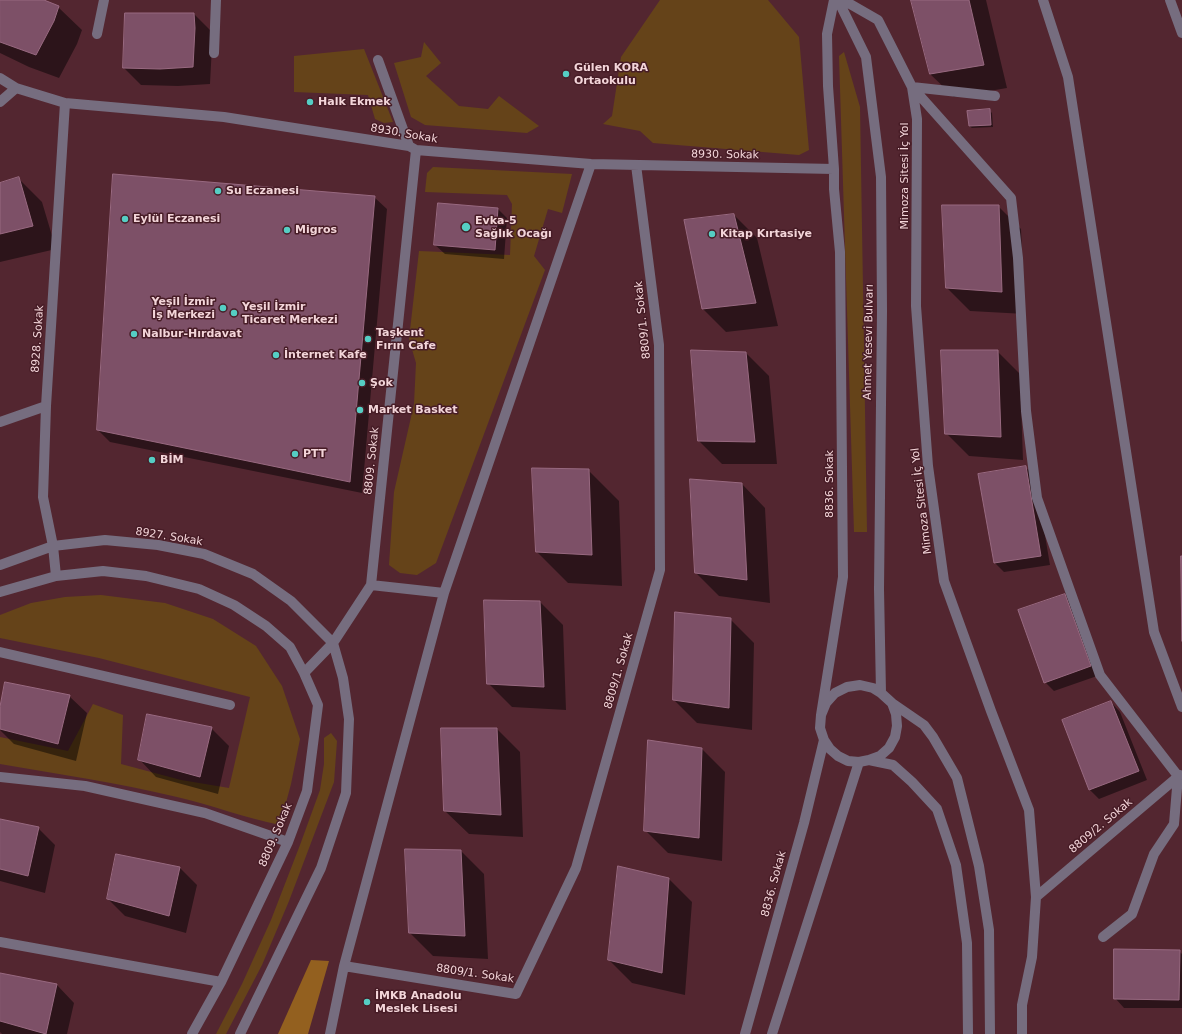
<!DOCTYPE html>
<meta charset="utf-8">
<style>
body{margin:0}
canvas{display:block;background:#532630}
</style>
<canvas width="1182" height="1034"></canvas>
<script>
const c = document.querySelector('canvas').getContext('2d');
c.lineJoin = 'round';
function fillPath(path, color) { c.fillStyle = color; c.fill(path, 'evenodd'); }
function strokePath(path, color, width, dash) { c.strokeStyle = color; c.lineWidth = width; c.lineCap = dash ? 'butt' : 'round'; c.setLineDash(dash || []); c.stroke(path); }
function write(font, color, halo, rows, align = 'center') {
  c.font = font + ' "DejaVu Sans",sans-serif'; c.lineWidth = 3; c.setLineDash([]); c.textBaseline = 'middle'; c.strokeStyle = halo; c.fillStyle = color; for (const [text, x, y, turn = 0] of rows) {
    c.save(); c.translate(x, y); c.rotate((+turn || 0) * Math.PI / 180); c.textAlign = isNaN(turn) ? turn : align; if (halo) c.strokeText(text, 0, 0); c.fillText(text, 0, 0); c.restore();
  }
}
fillPath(new Path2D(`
 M 660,0 L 768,0 L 799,37 L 809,150 L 799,155 L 653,143 L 640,131 L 603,124 L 612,116 L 621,57 Z
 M 424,42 L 441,63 L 426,76 L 459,106 L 488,109 L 499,96 L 539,126 L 527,133 L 425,125 L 411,117 L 394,63 L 421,57 Z
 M 364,49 L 393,122 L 384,123 L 375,119 L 368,95 L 294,92 L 294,56 Z
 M 844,52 L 860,107 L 867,532 L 854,532 L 839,56 Z
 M 433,167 L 572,174 L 562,213 L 548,209 L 534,256 L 545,270 L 436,563 L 417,575 L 400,573 L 389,565 L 394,492 L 414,404 L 416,363 L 409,339 L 419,251 L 510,255 L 512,204 L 507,195 L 425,192 L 427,173 Z
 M 101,595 L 165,603 L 213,619 L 256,646 L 282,686 L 300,739 L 291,784 L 280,825 C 245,818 212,805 177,797 C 118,783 59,774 0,764 L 0,737 L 68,751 L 93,704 L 123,715 L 121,764 L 181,780 L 229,788 L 250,697 L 99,658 L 0,638 L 0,615 L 31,603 L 65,597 Z
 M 331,733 L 337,741 L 334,782 L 289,901 L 262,965 L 226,1034 L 216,1034 L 242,984 L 271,920 L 300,845 L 320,790 L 324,764 L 324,738 Z`), '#654319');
fillPath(new Path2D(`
 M 311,960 L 329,961 L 308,1034 L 278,1034 Z`), '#93601f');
fillPath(new Path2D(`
 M 0,0 L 42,0 L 58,7 L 82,30 L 77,44 L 59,78 L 29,67 L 0,53 Z
 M 912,0 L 986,0 L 1007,88 L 954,97 L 930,74 Z
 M 194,14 L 211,31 L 212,46 L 210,84 L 178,86 L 141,85 L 124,68 Z
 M 989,110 L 992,113 L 993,127 L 972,128 L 969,126 Z
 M 19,179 L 42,202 L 56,249 L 0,262 L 0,184 Z
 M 374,197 L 387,209 L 362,493 L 110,442 L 98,430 Z
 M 998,206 L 1021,229 L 1025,314 L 970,311 L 947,288 Z
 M 498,209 L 507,218 L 504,259 L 445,254 L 435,245 Z
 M 734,215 L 757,238 L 778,326 L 726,332 L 703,309 Z
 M 997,351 L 1020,374 L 1023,460 L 969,456 L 946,433 Z
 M 746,353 L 769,376 L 777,464 L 722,464 L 699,441 Z
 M 1025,467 L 1035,476 L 1050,565 L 1004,572 L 995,563 Z
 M 588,470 L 619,501 L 622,586 L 568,583 L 537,552 Z
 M 742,484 L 765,508 L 770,603 L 719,596 L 696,573 Z
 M 1065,595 L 1074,604 L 1100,675 L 1054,691 L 1045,682 Z
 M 540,602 L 563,625 L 566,710 L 512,707 L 488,683 Z
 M 730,619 L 754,643 L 752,730 L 697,723 L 674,700 Z
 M 69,696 L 87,713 L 76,761 L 14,744 L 0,730 L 0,712 Z
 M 1111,702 L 1120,712 L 1147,780 L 1099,799 L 1090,790 L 1063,721 Z
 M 211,728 L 229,746 L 218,794 L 156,777 L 139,759 Z
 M 497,729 L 520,752 L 523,837 L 469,834 L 445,811 Z
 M 702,749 L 725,772 L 722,861 L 668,853 L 645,830 Z
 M 0,820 L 38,828 L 55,845 L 45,893 L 0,881 Z
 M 406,850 L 461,851 L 484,874 L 488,959 L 433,956 L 410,933 Z
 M 117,855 L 180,868 L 197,885 L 186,933 L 125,916 L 108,899 Z
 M 669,879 L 692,902 L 685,995 L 632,983 L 609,960 Z
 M 1179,951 L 1182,954 L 1182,1008 L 1124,1008 L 1115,998 Z
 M 0,974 L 57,985 L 74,1003 L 67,1034 L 2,1034 L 0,1032 Z`), '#0007');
const building = new Path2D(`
 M 0,0 L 44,0 L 59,6 L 54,21 L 36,55 L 0,42 Z
 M 911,0 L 969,0 L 984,65 L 930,74 Z
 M 125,13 L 194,13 L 195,28 L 193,67 L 160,69 L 123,68 Z
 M 990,109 L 991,125 L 969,126 L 967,111 Z
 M 113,174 L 375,196 L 350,482 L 97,430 Z
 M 19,177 L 33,226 L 0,234 L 0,183 Z
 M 438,203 L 498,208 L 495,250 L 434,245 Z
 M 942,205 L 999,205 L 1002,292 L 946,288 Z
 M 734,214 L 756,303 L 702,309 L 684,220 Z
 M 691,350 L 746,352 L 755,442 L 698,441 Z
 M 941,350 L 998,350 L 1001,437 L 945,434 Z
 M 1026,466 L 1041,556 L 994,563 L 978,474 Z
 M 532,468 L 589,469 L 592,555 L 536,552 Z
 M 690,479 L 742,483 L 747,580 L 695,573 Z
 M 1181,556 L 1182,556 L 1182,641 Z
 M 1065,594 L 1091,666 L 1044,683 L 1018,610 Z
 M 484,600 L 540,601 L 544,687 L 487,684 Z
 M 675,612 L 731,618 L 729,708 L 673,700 Z
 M 5,682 L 70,695 L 58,744 L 0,729 L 0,707 Z
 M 1111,701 L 1139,771 L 1089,790 L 1062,720 Z
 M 147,714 L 212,727 L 200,777 L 138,760 Z
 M 441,728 L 497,728 L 501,815 L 444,811 Z
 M 648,740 L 702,748 L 699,838 L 644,831 Z
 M 0,819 L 39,827 L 28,876 L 0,869 Z
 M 405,849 L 461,850 L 465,936 L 409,933 Z
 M 116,854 L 180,867 L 169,916 L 107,899 Z
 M 618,866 L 669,878 L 662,973 L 608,960 Z
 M 1114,949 L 1180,950 L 1179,1000 L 1114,999 Z
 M 0,973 L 57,984 L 46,1034 L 0,1021 Z`);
fillPath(building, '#7d5067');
strokePath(building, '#986980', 1);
strokePath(new Path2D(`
 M 838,0 L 866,57 L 881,177 L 882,311 L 879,589 L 881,693
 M 843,0 L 878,20 L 912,87 L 995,96
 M 1043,0 L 1068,77 L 1154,632 L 1182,707
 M 1170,0 L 1182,33
 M 97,34 L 104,0
 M 214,53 L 216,0
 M 378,60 L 409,146
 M 0,78 L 16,88 L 65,103 L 224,117 L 409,146 L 416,150 L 591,164 L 834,169
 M 912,87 L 917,119 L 916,306 L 928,466 L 944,581 L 991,711 L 1029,810 L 1036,897 L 1032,957 L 1022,1005 L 1022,1034
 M 912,87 L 1011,198 L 1018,258 L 1026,411 L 1037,498 L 1100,675 L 1178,776 L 1174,824 L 1154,854 L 1132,914 L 1103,937
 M 0,102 L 16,88
 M 0,422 L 46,406
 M 0,565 L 53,546 L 105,540 L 158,545 L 204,554 L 253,574 L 291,601 L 333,643 L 343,678 L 349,719 L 346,793 L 321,868 L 240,1034
 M 56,576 L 53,546 L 43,497 L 46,406 L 65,103
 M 371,585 L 444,593 L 591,164
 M 0,592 L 56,576 L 103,571 L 146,576 L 199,589 L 234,605 L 266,626 L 290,647 L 304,673 L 318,705 L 307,791 L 288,842 L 221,982 L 192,1034
 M 0,652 L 230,705
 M 304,673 L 333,643 L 371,585 L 416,150
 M 892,703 L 924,725 L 933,737 L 957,778 L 979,866 L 989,930 L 990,1034
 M 821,715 L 843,577 L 840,252 L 834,189 L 834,169 L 828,86 L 827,34 L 834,0
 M 869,760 L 880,756 L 889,748 L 895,737 L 897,726 L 896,714 L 892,703 L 881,693 L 873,688 L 860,685 L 847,687 L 835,693 L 826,703 L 821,715 L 820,728 L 824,740 L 830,749 L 838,756 L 848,761 L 859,762 L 869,760 L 893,765 L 912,782 L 937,809 L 956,865 L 967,943 L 968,1034
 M 0,777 L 85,786 L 205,813 L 288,842
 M 1036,897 L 1180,775
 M 0,942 L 221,982
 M 344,966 L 516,994 L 576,868 L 660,570 L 659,345 L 636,165
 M 330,1034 L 344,966 L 444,593
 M 745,1034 L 804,823 L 824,740
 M 772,1034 L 859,762`), '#766d7f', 10);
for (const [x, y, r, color] of [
 [566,74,4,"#55cec4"],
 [310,102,4,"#55cec4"],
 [218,191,4,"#55cec4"],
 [125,219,4,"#55cec4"],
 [466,227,5,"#55cec4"],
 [287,230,4,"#55cec4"],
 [712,234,4,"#55cec4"],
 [223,308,4,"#55cec4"],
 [234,313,4,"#55cec4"],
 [134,334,4,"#55cec4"],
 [368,339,4,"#55cec4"],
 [276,355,4,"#55cec4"],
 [362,383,4,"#55cec4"],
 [360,410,4,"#55cec4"],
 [295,454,4,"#55cec4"],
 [152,460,4,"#55cec4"],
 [367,1002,4,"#55cec4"]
]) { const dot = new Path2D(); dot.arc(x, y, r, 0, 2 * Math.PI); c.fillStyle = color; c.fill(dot); strokePath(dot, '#471c26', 1.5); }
write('bold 11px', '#f3d5d9', '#471c26', [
 ["Gülen KORA",574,68],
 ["Ortaokulu",574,81],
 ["Halk Ekmek",318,102],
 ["Su Eczanesi",226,191],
 ["Eylül Eczanesi",133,219],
 ["Evka-5",475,221],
 ["Sağlık Ocağı",475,234],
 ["Migros",295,230],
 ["Kitap Kırtasiye",720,234],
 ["Yeşil İzmir",215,302,"right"],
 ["İş Merkezi",215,315,"right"],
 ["Yeşil İzmir",242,307],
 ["Ticaret Merkezi",242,320],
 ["Taşkent",376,333],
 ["Fırın Cafe",376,346],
 ["Nalbur-Hırdavat",142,334],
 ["İnternet Kafe",284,355],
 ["Şok",370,383],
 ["Market Basket",368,410],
 ["PTT",303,454],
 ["BİM",160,460],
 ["İMKB Anadolu",375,996],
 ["Meslek Lisesi",375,1009]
], 'left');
write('11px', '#f3d5d9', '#471c26', [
 ["8930. Sokak",404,134,10],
 ["8930. Sokak",725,155,1],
 ["Mimoza Sitesi İç Yol",905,176,-90],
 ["8809/1. Sokak",643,320,-96],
 ["8928. Sokak",38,339,-86],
 ["Ahmet Yesevi Bulvarı",869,342,-89],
 ["8809. Sokak",372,461,-84],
 ["8836. Sokak",830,484,-90],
 ["Mimoza Sitesi İç Yol",922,501,-97],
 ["8927. Sokak",169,537,9],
 ["8809/1. Sokak",619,671,-74],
 ["8809/2. Sokak",1101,826,-40],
 ["8809. Sokak",276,835,-67],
 ["8836. Sokak",774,884,-75],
 ["8809/1. Sokak",475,974,8]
]);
</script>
